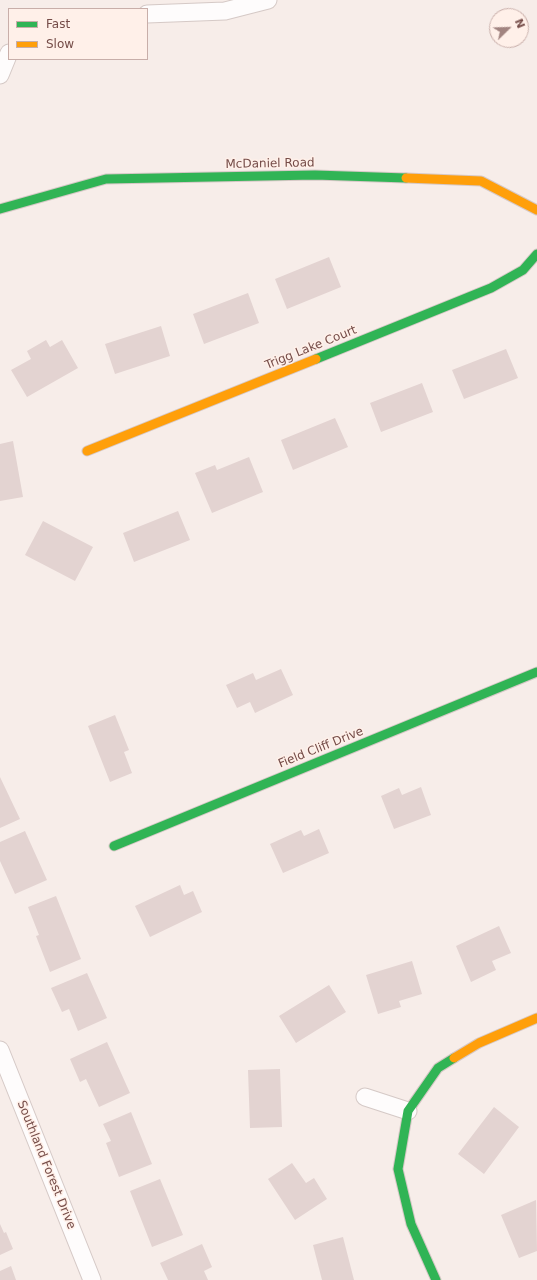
<!DOCTYPE html>
<style>
body{margin:0}
#map{position:relative;width:537px;height:1280px;overflow:hidden;background:#f7ede9;font-family:"DejaVu Sans",sans-serif}
canvas{display:block}
.legend{position:absolute;left:8px;top:8px;width:140px;height:52px;box-sizing:border-box;background:#fff0e9;border:1px solid #c8aea9;margin:0;padding:5px 7px;list-style:none;font-size:12px;color:#754c48}
.legend li{display:flex;align-items:center;gap:8px;height:20px}
.legend b{width:20px;border:1px solid #c8aea9}
.north{position:absolute;left:489px;top:8px;width:40px;height:40px;box-sizing:border-box;background:#fff0e9;border:1px solid #c8aea9;border-radius:50%;rotate:67deg;font-size:11px;font-weight:700;line-height:16px;text-align:center;color:#754c48}
.north::after{content:'';display:block;margin:auto;width:14px;height:18px;background:#a28480;clip-path:polygon(50% 0,100% 100%,50% 72%,0 100%)}
</style>
<div id="map">
<canvas width="537" height="1280"></canvas>
<ul class="legend">
<li><b style="height:5px;background:#30b455"></b>Fast</li>
<li><b style="height:5px;background:#ff9f0a"></b>Slow</li>
</ul>
<div class="north">N</div>
</div>
<script>
const c = document.querySelector('canvas').getContext('2d');
c.lineJoin = 'round';
function fillPath(path, color) { c.fillStyle = color; c.fill(path, 'evenodd'); }
function strokePath(path, color, width, dash) { c.strokeStyle = color; c.lineWidth = width; c.lineCap = dash ? 'butt' : 'round'; c.setLineDash(dash || []); c.stroke(path); }
function write(font, color, halo, rows, align = 'center') {
  c.font = font + ' "DejaVu Sans",sans-serif'; c.lineWidth = 3; c.setLineDash([]); c.textBaseline = 'middle'; c.strokeStyle = halo; c.fillStyle = color; for (const [text, x, y, turn = 0] of rows) {
    c.save(); c.translate(x, y); c.rotate((+turn || 0) * Math.PI / 180); c.textAlign = isNaN(turn) ? turn : align; if (halo) c.strokeText(text, 0, 0); c.fillText(text, 0, 0); c.restore();
  }
}
fillPath(new Path2D(`
 M 329,257 L 341,287 L 287,309 L 275,279 Z
 M 248,293 L 259,323 L 204,344 L 193,314 Z
 M 161,326 L 170,356 L 115,374 L 105,344 Z
 M 46,340 L 50,347 L 62,340 L 78,368 L 27,397 L 11,370 L 31,359 L 27,351 Z
 M 506,349 L 518,378 L 464,399 L 452,370 Z
 M 422,383 L 433,412 L 381,432 L 370,403 Z
 M 335,418 L 348,447 L 293,470 L 281,440 Z
 M 13,441 L 23,497 L 0,501 L 0,444 Z
 M 249,457 L 263,492 L 212,513 L 195,473 L 215,465 L 217,470 Z
 M 178,511 L 190,540 L 134,562 L 123,533 Z
 M 43,521 L 93,547 L 75,581 L 25,555 Z
 M 281,669 L 293,695 L 255,713 L 250,702 L 237,708 L 226,685 L 253,673 L 256,680 Z
 M 115,715 L 129,750 L 124,752 L 132,773 L 110,782 L 88,726 Z
 M 0,777 L 20,819 L 0,828 Z
 M 421,787 L 431,815 L 394,829 L 381,796 L 399,788 L 402,795 Z
 M 319,829 L 329,853 L 283,873 L 270,844 L 301,830 L 304,836 Z
 M 25,831 L 47,880 L 15,894 L 0,861 L 0,842 Z
 M 180,885 L 184,895 L 193,891 L 202,912 L 150,937 L 135,906 Z
 M 56,896 L 81,959 L 50,972 L 36,936 L 39,935 L 28,907 Z
 M 499,926 L 511,953 L 492,961 L 496,970 L 471,982 L 456,946 Z
 M 412,961 L 422,994 L 399,1001 L 401,1007 L 378,1014 L 366,975 Z
 M 87,973 L 107,1018 L 78,1031 L 69,1009 L 62,1012 L 51,988 Z
 M 329,985 L 346,1012 L 296,1043 L 279,1016 Z
 M 107,1042 L 130,1093 L 99,1107 L 86,1079 L 80,1082 L 70,1059 Z
 M 280,1069 L 282,1127 L 250,1128 L 248,1070 Z
 M 494,1107 L 519,1127 L 484,1174 L 458,1154 Z
 M 131,1112 L 152,1164 L 119,1177 L 106,1143 L 111,1141 L 103,1124 Z
 M 292,1163 L 306,1183 L 314,1178 L 327,1199 L 295,1220 L 268,1179 Z
 M 160,1179 L 183,1235 L 152,1247 L 130,1191 Z
 M 536,1200 L 537,1251 L 519,1258 L 501,1215 Z
 M 0,1224 L 4,1233 L 6,1232 L 13,1249 L 0,1255 Z
 M 343,1237 L 354,1280 L 322,1280 L 313,1245 Z
 M 202,1244 L 212,1267 L 204,1271 L 208,1280 L 168,1280 L 160,1263 Z
 M 11,1266 L 16,1280 L 0,1280 L 0,1271 Z`), '#e3d3d1');
const street = new Path2D(`
 M 147,14 L 225,11 L 268,0
 M 0,75 L 9,53
 M 0,1050 L 92,1280
 M 365,1097 L 408,1111`);
const fast = new Path2D(`
 M 0,209 L 106,179 L 315,175 L 406,178
 M 316,359 L 491,288 L 523,270 L 537,254
 M 114,846 L 537,672
 M 436,1280 L 411,1224 L 398,1169 L 408,1111 L 438,1068 L 454,1058`);
const slow = new Path2D(`
 M 406,178 L 481,181 L 537,210
 M 87,451 L 316,359
 M 454,1058 L 479,1043 L 537,1018`);
strokePath(street, '#d5c9c6', 19);
strokePath(fast, '#d6c8c6', 11);
strokePath(slow, '#d6c8c6', 11);
strokePath(street, '#fefcfc', 17);
strokePath(fast, '#30b455', 9);
strokePath(slow, '#ff9f0a', 9);
write('12px', '#754c48', '#fff0e9', [
 ["McDaniel Road",270,164,-1],
 ["Trigg Lake Court",311,348,-22],
 ["Field Cliff Drive",321,748,-22],
 ["Southland Forest Drive",46,1165,68]
]);
</script>
